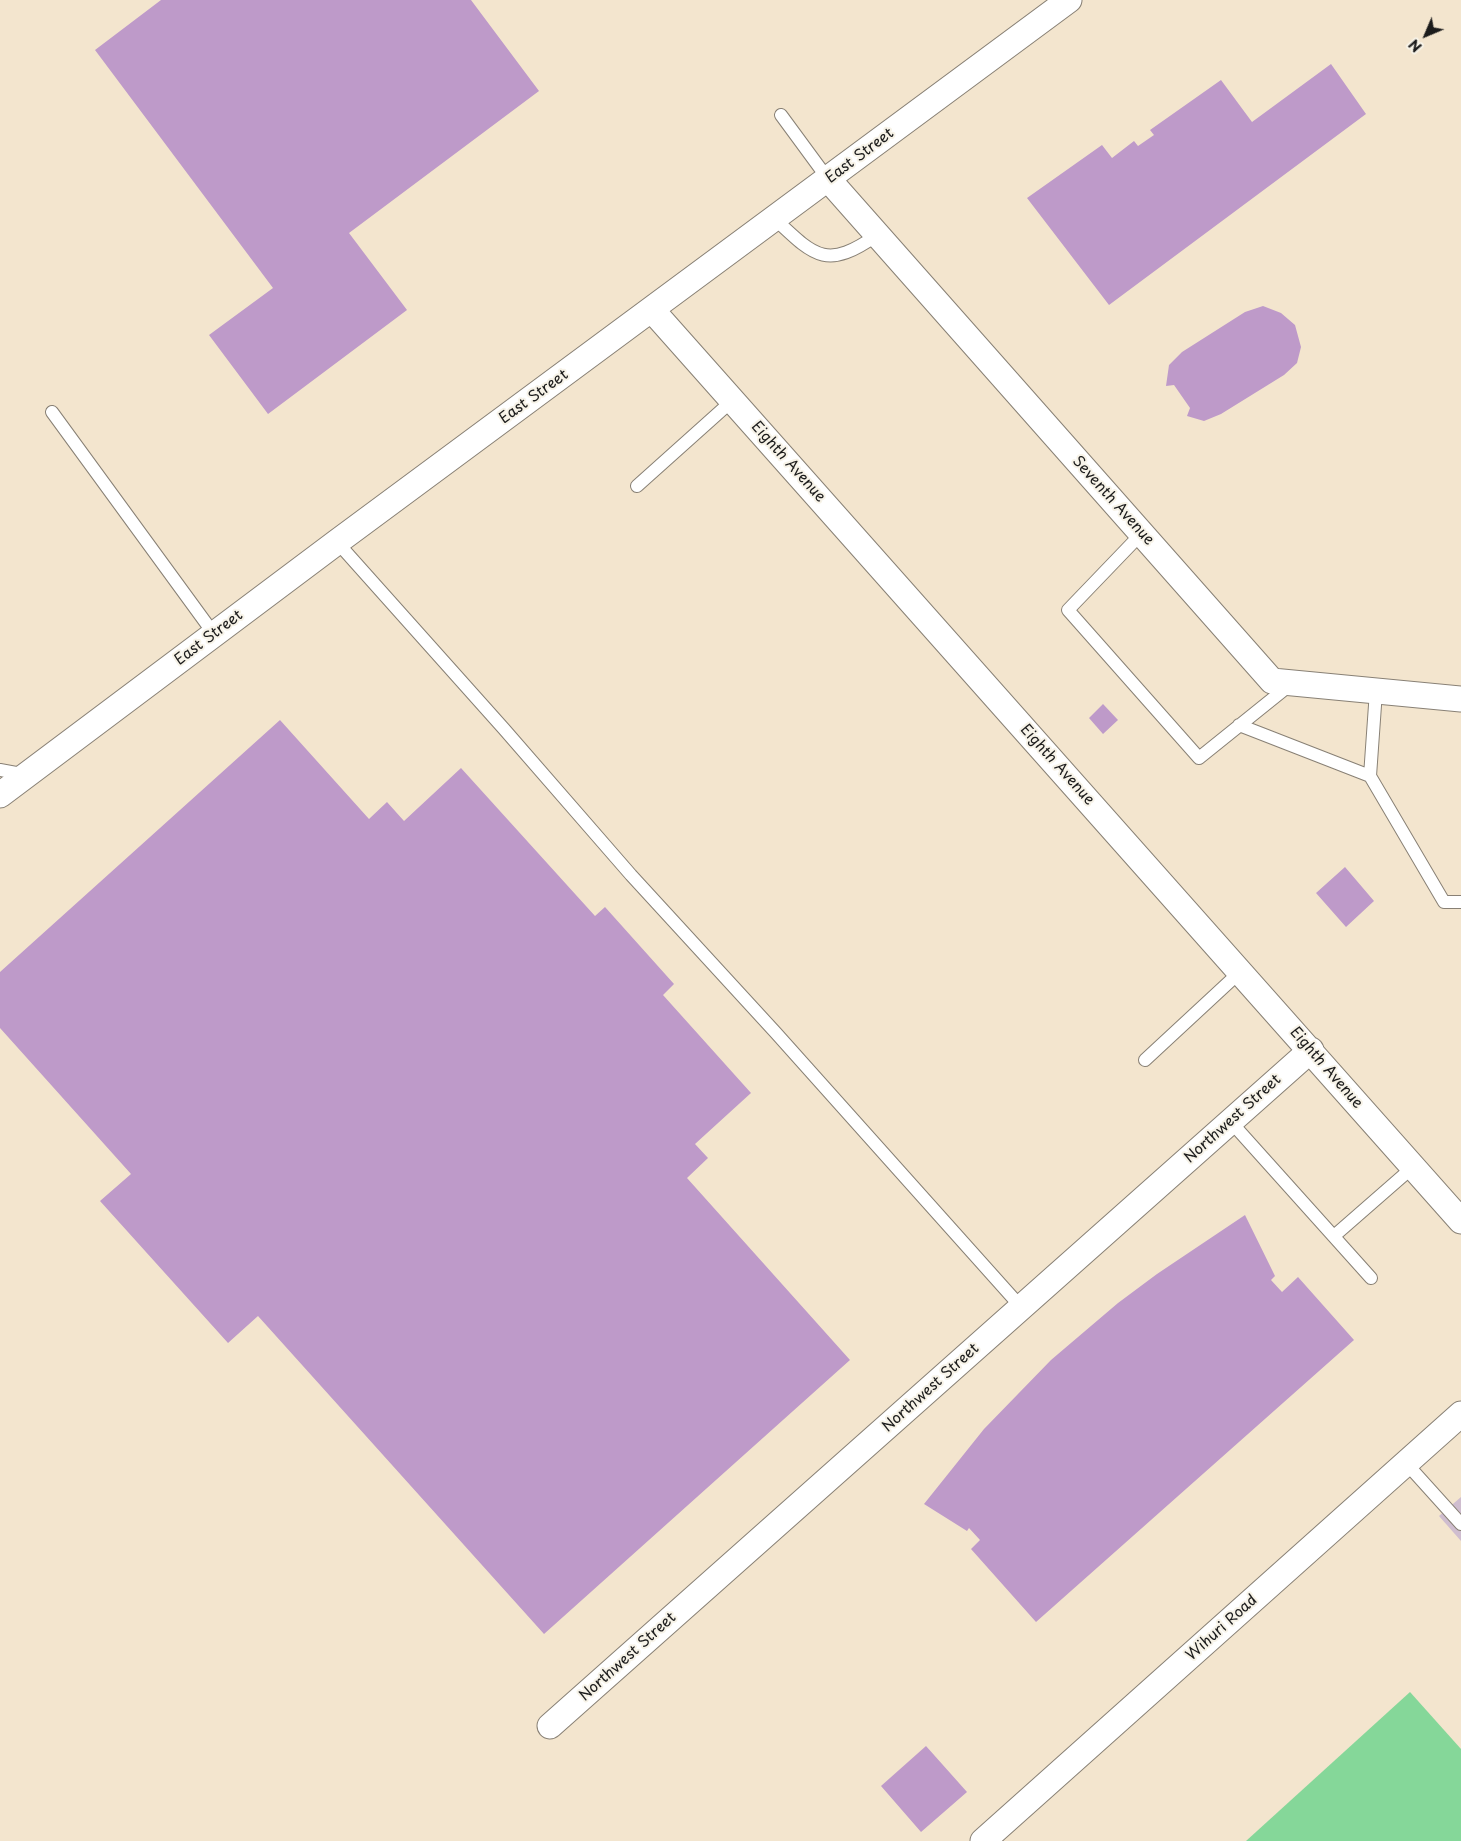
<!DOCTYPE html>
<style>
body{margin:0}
#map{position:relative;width:1461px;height:1841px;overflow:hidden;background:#f3e5ce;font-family:"Playpen Sans",sans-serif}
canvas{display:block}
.north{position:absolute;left:1401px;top:10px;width:50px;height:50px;-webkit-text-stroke:4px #f7f3e8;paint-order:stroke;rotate:225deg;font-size:14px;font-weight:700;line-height:20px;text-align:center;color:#1c1c1c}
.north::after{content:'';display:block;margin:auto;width:18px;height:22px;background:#1c1c1c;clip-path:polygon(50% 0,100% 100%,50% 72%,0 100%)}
</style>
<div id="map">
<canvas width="1461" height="1841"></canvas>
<div class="north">N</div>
</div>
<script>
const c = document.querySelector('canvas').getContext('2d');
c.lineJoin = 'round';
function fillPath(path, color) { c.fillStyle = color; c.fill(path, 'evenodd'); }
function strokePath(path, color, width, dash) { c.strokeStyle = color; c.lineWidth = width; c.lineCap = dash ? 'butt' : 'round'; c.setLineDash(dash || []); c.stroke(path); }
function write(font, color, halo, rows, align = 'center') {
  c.font = font + ' "Playpen Sans",sans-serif'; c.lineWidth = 4; c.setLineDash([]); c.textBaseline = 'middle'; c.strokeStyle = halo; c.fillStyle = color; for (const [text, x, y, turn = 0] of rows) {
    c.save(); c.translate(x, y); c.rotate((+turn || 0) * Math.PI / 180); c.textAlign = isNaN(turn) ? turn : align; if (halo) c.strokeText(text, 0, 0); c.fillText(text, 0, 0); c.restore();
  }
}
fillPath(new Path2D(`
 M 1461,1497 L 1461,1541 L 1439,1516 Z`), '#cfbdcf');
fillPath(new Path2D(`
 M 1410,1692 L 1461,1749 L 1461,1841 L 1246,1841 Z`), '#85d799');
fillPath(new Path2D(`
 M 161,0 L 471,0 L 539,91 L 349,233 L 407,310 L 268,414 L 209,335 L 273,288 L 95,50 Z
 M 1331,64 L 1366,114 L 1109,305 L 1027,198 L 1102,145 L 1112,158 L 1134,141 L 1138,146 L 1154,135 L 1150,130 L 1221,80 L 1252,122 Z
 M 1263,306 L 1281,313 L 1295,325 L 1301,347 L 1297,363 L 1284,375 L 1221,414 L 1204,421 L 1187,416 L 1190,408 L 1174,385 L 1166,386 L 1169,365 L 1182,352 L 1245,312 Z
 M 1103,704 L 1118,720 L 1103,734 L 1089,718 Z
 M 280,720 L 369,819 L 387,802 L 404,821 L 461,768 L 595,916 L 605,907 L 674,984 L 663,995 L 751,1093 L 695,1144 L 708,1158 L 687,1178 L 850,1360 L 544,1634 L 258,1316 L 228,1343 L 100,1201 L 131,1174 L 0,1028 L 0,972 Z
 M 1345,867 L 1374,901 L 1346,927 L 1316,893 Z
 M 1245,1215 L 1275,1276 L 1271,1280 L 1282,1292 L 1298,1277 L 1354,1340 L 1036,1622 L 971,1549 L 980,1540 L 969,1528 L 967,1531 L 924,1504 L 984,1429 L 1051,1360 L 1118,1303 L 1157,1274 Z
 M 926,1746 L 967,1792 L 921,1832 L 881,1786 Z`), '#be9ac9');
const lane = new Path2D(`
 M 781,115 L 828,179
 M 775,219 C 815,257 827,270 877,235
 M 52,412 L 214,634
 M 637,486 L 733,400
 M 1142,533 L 1068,610 L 1199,758 L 1291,684
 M 337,542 L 504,729 L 631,875 L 776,1033 L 1021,1307
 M 1376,691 L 1370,776 L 1444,902 L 1461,902
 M 1239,725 L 1370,776
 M 0,770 L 27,775
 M 1145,1060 L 1241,971
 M 1231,1122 L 1371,1278
 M 1334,1236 L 1413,1167
 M 1406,1463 L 1461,1524`);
const street = new Path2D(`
 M 828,179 L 1272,681 L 1461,699
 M 652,310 L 1461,1221
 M 0,795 L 337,542 L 1069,0
 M 550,1726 L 1311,1050
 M 983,1841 L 1461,1414`);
strokePath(lane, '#888075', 14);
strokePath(street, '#888075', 27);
strokePath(lane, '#fff', 12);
strokePath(street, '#fff', 25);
write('15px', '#1c1c1c', '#f7f3e8', [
 ["East Street",860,156,-37],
 ["East Street",534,397,-36],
 ["Eighth Avenue",788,462,48],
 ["Seventh Avenue",1113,501,48],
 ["East Street",209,638,-37],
 ["Eighth Avenue",1057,765,48],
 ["Eighth Avenue",1326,1068,49],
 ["Northwest Street",1233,1119,-42],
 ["Northwest Street",931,1388,-42],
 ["Wihuri Road",1222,1628,-42],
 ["Northwest Street",628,1657,-42]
]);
</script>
